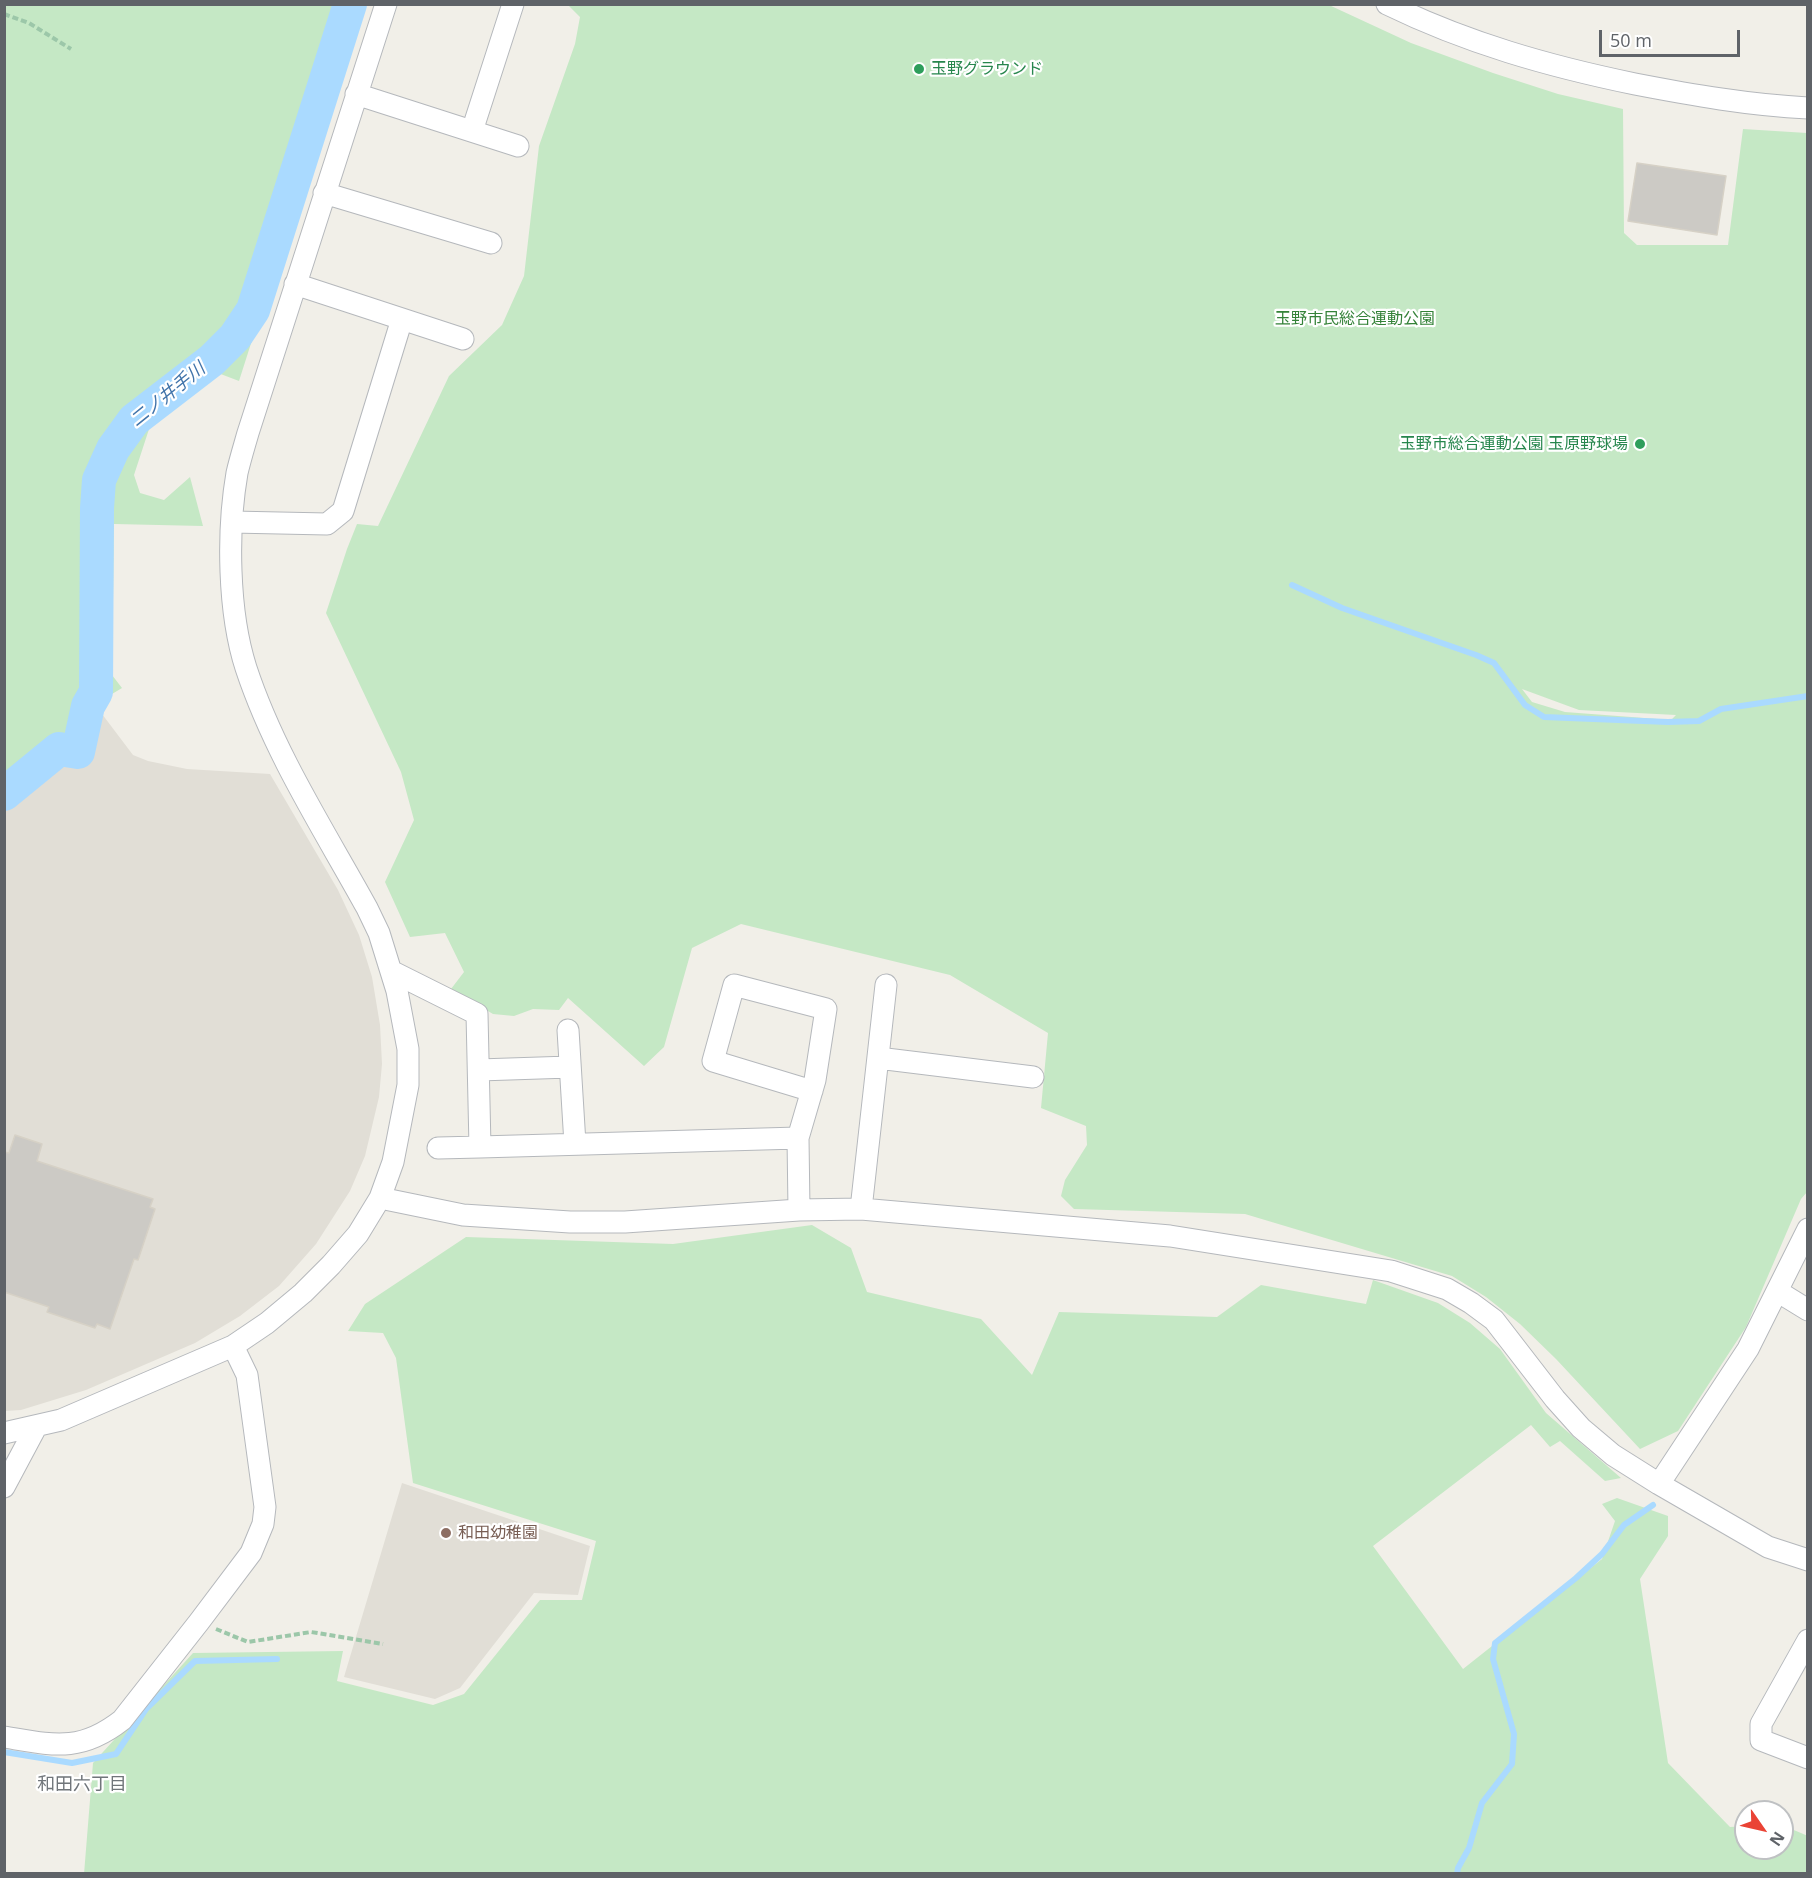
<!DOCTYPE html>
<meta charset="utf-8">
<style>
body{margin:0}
#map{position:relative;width:1812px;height:1878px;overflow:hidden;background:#f1efe8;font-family:"Open Sans",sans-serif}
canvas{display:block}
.frame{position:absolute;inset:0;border:6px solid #5f6368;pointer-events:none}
.north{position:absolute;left:1734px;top:1800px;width:60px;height:60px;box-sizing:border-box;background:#fff;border:2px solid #bfc1c3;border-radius:50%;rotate:124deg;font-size:16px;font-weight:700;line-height:24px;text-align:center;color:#5f6368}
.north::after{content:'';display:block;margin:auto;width:21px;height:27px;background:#ea4335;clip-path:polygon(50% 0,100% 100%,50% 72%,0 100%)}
.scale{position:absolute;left:1599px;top:30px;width:141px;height:27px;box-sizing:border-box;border:3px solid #5f6368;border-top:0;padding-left:8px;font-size:18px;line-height:21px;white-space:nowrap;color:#5f6368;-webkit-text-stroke:4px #fff;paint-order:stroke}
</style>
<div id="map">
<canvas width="1812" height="1878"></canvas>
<div class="frame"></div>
<div class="north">N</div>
<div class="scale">50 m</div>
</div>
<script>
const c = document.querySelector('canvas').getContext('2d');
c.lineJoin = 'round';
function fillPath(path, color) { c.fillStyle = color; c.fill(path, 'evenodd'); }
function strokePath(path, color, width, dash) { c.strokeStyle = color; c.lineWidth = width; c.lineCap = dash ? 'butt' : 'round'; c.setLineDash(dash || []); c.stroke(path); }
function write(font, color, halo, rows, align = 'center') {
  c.font = font + ' "Open Sans","Noto Sans JP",sans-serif'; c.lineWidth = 4.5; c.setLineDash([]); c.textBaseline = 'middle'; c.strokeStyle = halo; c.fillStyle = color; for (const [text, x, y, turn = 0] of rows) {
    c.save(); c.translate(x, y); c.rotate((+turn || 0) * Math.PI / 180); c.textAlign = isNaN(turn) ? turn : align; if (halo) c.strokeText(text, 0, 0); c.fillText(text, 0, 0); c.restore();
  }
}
fillPath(new Path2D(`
 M 94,711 L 102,714 L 133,755 L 148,761 L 187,769 L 270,774 L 338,890 L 359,935 L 372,977 L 380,1025 L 382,1064 L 379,1097 L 365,1156 L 350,1191 L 316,1244 L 279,1286 L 240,1316 L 195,1343 L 86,1390 L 21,1410 L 5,1411 L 5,812 L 71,758 L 79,763 L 83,757 Z
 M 402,1483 L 590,1546 L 578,1595 L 534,1593 L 460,1688 L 435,1699 L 344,1677 Z`), '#e1ded6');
fillPath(new Path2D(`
 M 5,4 L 359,5 L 239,381 L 197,365 L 151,423 L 134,475 L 140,493 L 164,500 L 190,477 L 203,526 L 114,524 L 112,675 L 122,688 L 97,703 L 69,736 L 5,785 Z
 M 568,5 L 1329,5 L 1411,43 L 1493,73 L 1558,94 L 1623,109 L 1624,233 L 1637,245 L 1728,245 L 1743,129 L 1807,133 L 1807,1192 L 1801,1199 L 1746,1327 L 1678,1431 L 1640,1449 L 1556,1359 L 1520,1324 L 1486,1297 L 1452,1276 L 1245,1214 L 1074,1209 L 1061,1196 L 1065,1180 L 1087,1145 L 1086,1126 L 1041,1108 L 1048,1033 L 950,975 L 741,924 L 692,948 L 664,1047 L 644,1066 L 568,998 L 559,1010 L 533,1009 L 514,1016 L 493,1014 L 451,989 L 464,972 L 445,933 L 410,937 L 385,882 L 414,820 L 401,772 L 326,613 L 347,549 L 357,524 L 378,526 L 449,376 L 502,325 L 524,276 L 539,146 L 575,44 L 580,17 ZM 1522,689 L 1579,710 L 1676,715 L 1671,720 L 1565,712 L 1532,702 Z
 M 812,1225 L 851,1248 L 867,1292 L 981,1319 L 1032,1375 L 1059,1312 L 1217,1317 L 1261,1285 L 1366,1304 L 1373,1280 L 1438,1303 L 1470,1323 L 1500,1349 L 1546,1413 L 1621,1478 L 1605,1481 L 1560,1441 L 1550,1447 L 1531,1425 L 1373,1546 L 1463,1669 L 1602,1559 L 1615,1521 L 1602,1504 L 1617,1498 L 1668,1516 L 1668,1536 L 1640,1579 L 1668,1763 L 1730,1827 L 1746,1826 L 1746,1848 L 1782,1848 L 1782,1825 L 1808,1836 L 1807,1874 L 84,1874 L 93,1763 L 193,1653 L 343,1651 L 337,1681 L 433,1705 L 464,1694 L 540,1600 L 582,1600 L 596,1541 L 413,1483 L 396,1358 L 383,1333 L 348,1331 L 365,1304 L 466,1237 L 673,1244 Z`), '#c5e8c5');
strokePath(new Path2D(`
 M 1292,585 L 1342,608 L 1476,655 L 1494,663 L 1525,705 L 1544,717 L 1668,722 L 1699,721 L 1721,709 L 1808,696
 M 4,1752 L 72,1763 L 116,1754 L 146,1709 L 195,1661 L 277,1659
 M 1457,1874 L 1458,1868 L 1469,1848 L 1482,1803 L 1512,1764 L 1514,1734 L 1493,1659 L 1495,1643 L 1576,1578 L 1602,1554 L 1624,1525 L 1653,1505`), '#aadaff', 6);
strokePath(new Path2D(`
 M 4,794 L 59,749 L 78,752 L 88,706 L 96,692 L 97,508 L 99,480 L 113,449 L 134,420 L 212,360 L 235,337 L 253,310 L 350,4`), '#aadaff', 34);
const building = new Path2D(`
 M 1637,163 L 1726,176 L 1717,235 L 1628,221 Z
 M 15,1135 L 42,1144 L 37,1161 L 153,1199 L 150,1207 L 155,1209 L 138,1260 L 134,1259 L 110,1329 L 97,1324 L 95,1328 L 47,1312 L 49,1307 L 4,1292 L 4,1152 L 9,1153 Z`);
fillPath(building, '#cccac5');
strokePath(building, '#d6d1c6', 1.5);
const minor = new Path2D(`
 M 1387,4 C 1467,43 1548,66 1635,84 C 1692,95 1749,105 1808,108
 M 356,94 L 518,146
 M 472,131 L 513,4
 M 324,193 L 491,243
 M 295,284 L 463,339
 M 232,522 L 327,524 L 343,511 L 402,319
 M 391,971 L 477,1014 L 480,1147 L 438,1148
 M 568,1030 L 575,1144
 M 878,1058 L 1033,1077
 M 479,1070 L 570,1067
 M 798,1138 L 815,1080 L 826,1009 L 734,985 L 713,1061 L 812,1091
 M 480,1147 L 798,1138 L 799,1210
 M 380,1198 L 463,1215 L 570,1222 L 625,1222 L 799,1210 L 861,1209 L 1170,1236 L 1391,1271 L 1447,1289 L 1471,1303 L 1494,1320 L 1555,1399 L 1581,1428 L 1613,1455 L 1659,1484 L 1768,1547 L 1808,1560
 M 861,1209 L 886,985
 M 1777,1291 L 1808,1310
 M 4,1433 L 61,1420 L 233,1346 L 267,1323 L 303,1293 L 331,1265 L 358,1234 L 380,1198 L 393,1162 L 408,1085 L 408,1049 L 397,991 L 379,933 L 367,908 C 324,830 274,753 246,668 C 228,612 227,531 237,473 C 240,460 244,447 248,433 L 386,4
 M 1659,1484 L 1748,1349 L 1808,1229
 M 4,1487 L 36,1427
 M 1808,1640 L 1761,1724 L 1761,1740 L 1808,1758
 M 4,1737 C 53,1745 80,1753 122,1720 L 199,1622 L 251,1553 L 263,1524 L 265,1507 L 247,1375 L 233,1346`);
strokePath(minor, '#b5b8bc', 23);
strokePath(new Path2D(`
 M 4,14 L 29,23 L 71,49
 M 216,1629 L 248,1642 L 311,1632 L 383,1644`), '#9cc7a9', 4, [6, 3]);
strokePath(minor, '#fff', 21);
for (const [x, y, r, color] of [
 [919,69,6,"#2e9e5b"],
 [1640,444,6,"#2e9e5b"],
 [446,1533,6,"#8d6e63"]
]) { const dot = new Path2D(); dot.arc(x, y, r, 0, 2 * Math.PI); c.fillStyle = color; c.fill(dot); strokePath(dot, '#fff', 2); }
write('16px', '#27864d', '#fff', [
 ["玉野グラウンド",931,69],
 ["玉野市総合運動公園 玉原野球場",1628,444,"right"]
], 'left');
write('16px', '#348238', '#fff', [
 ["玉野市民総合運動公園",1355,319]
]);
write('16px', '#785e54', '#fff', [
 ["和田幼稚園",458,1533]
], 'left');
write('italic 18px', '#4174aa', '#fff', [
 ["二ノ井手川",168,395,-39]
]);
write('18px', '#70757a', '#fff', [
 ["和田六丁目",82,1785]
]);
</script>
